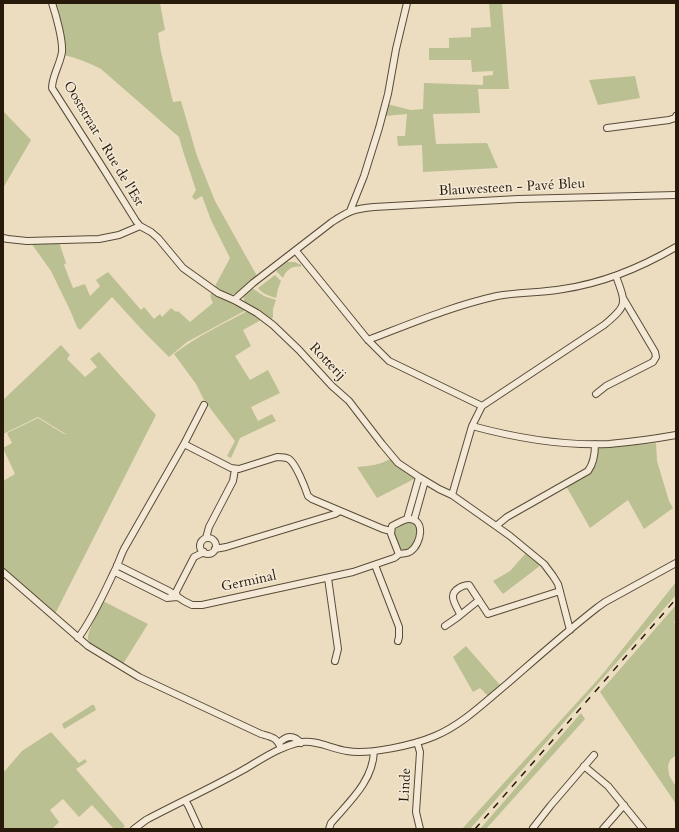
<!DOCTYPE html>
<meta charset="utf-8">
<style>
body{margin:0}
#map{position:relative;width:679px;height:832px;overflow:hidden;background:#ecddc0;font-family:Cardo,serif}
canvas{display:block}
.frame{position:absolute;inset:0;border:4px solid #271a0a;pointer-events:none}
</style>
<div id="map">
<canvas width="679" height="832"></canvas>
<div class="frame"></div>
</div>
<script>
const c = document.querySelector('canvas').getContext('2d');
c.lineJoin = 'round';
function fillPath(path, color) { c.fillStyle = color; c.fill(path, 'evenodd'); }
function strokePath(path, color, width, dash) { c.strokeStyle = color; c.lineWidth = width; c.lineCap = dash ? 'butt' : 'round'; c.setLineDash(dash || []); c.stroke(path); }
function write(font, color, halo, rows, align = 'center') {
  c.font = font + ' Cardo,serif'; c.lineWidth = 3; c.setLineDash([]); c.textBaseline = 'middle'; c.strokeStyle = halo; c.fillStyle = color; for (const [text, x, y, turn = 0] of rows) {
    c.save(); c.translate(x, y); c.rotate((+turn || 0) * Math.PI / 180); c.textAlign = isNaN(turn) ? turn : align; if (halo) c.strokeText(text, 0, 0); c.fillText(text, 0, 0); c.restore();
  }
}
fillPath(new Path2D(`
 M 53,3 L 160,3 L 165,30 L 158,33 L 161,52 L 173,102 L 181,101 L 197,156 L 215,201 L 257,276 L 236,293 C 228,298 222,292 214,288 L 230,258 L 211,220 L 202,196 L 195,200 L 192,197 L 196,190 L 183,151 L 179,137 L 101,69 C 90,63 77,58 64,55 Z
 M 489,3 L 502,3 L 509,89 L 478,89 L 480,113 L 433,114 L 436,144 L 487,143 L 498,168 L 423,172 L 422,145 L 398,146 L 397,136 L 405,136 L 407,114 L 385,116 L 387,104 L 411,110 L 423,109 L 424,83 L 483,85 L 483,76 L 493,75 L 493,71 L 472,72 L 471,60 L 429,60 L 429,48 L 449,48 L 449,38 L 471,37 L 471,28 L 491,27 Z
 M 635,76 L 640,98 L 598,105 L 589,80 Z
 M 3,111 L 31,140 L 3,188 Z
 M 59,242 L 66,263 L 64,265 L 73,288 L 85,284 L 90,296 L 100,286 L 96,280 L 108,272 L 141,310 L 144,307 L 154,319 L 160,314 L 162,317 L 171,308 L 176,312 L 178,311 L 190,322 L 213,303 C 211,298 209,296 212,292 L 248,309 L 187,342 L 169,357 L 145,333 L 112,297 L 80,330 L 77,327 L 70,310 L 51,271 L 31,243 Z
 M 287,262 L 295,262 L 301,265 L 301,267 C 293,265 286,270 283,278 L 276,271 Z
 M 275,275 L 281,281 L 278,289 L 276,298 C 270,296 262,294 258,288 Z
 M 252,288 L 264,296 L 276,300 L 273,309 L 273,317 L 271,320 L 247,305 C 240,297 245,293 252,288 Z
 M 249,310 L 261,320 L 243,330 L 251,346 L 235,356 L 250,380 L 268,370 L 280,393 L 251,407 L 258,421 L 272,414 L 276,421 L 240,438 L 231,458 L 227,456 L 235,441 L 204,400 L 196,384 L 174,354 C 197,336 224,324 249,310 Z
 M 61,345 L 70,355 L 67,359 L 85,377 L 97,367 L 90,359 L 99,352 L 156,415 L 54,616 L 3,569 L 3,481 L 15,474 L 3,448 L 12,443 L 7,433 L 38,418 L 64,434 L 66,434 L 64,433 L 38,417 L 3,434 L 3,400 Z
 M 656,443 L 657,461 L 669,501 L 673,508 L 644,529 L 628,500 L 590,528 L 566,486 L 591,472 L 593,469 L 597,447 L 616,447 Z
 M 390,459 L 404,471 L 413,475 L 416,478 L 377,498 L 357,467 C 369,466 379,465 390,459 Z
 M 410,521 L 416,524 L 419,530 C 416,539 414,551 402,550 L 399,547 L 394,532 L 397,527 Z
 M 526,553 L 541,565 L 503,594 L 493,581 L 510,571 Z
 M 676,582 L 676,595 L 470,829 L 462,829 L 601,676 Z
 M 103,601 L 148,624 L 123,664 C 115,660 89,647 88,639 C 87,632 100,608 103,601 Z
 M 676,605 L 676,619 L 674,622 L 676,626 L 676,755 L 670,760 L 668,766 L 669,775 L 676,787 L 676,804 L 600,692 Z
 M 466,646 L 500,685 L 488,696 L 480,688 L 473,692 L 453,657 Z
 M 92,705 L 94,705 L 96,710 L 64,729 L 62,724 Z
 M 581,713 L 585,719 L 486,829 L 480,829 Z
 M 51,732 L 79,763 L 85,759 L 87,762 L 76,769 L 125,826 L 122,829 L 114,829 L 92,805 L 79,817 L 63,799 L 50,810 L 59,822 L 52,829 L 3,829 L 3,773 L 22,751 Z`), '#bac091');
const street = new Path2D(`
 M 52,3 C 56,15 63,40 62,52 C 60,65 52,76 52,88 L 103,168 L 136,221 L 140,226 L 151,232 L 158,238 L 183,268 L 218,293 L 234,300 L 257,313 L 273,325 L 299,350 L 332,386 L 349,401 L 382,444 L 398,463 L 419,477 L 439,489 L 452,495 L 496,526 L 510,536 L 544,564 L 553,576 L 558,584 L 570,630
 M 607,128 L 669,120 L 675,118 L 676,116
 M 350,211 L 364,176 L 379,128 L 388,94 L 396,49 L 407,3
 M 3,238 L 8,239 L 27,241 L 99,239 L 119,235 L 140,226
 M 296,251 L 368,340 L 389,361 L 482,406
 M 234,300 L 253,283 L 332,222 C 349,211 353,209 374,207 L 518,199 L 676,195
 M 368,340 C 410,324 452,306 497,296 C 519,292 541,293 563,289 C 604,283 640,268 676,247
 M 596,394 L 606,386 L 653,362 L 656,357 L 655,352 L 623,298
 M 472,426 C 516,438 563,446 609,444 C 631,442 654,439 676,435
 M 184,444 L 231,468 L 239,469 L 277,457 C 281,457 285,457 289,459 C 296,464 305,487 308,496 L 312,499 L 383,529 L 391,531
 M 452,495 L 472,426 L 482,406 L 604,325 C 628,305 626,304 616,276
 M 407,519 L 419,477
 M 414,520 L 425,481
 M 496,526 L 507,517 L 588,471 C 594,463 595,454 595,444
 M 206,538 L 209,527 L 233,481 L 235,469
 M200 546a8 8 0 1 1 16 0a8 8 0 1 1-16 0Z
 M 215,549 L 226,547 L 335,514 L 340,511
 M 117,565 L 169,591 L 184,601 L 192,605 L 202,605 L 353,572 L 394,558 C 396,557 398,555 399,554 C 403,553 408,554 411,551 C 421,544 426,519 409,519 C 403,519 397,524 392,526 L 391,534 L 398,552 L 400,554
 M 375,565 L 399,627 L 399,637 L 398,641
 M 3,572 L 88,646 L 139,677 L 261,734 C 272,737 276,737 281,748
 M 115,572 L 167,598 L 177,597
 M 328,578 L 338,649 L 335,661
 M 177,597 L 176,592 L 194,557 L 204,552
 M 460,614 C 456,605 447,595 459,588 C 462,586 465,585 469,585 L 488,614 L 560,591
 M 445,626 L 458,617 L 479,600
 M 78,638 C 92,620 104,593 114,572 C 118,565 120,557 124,549 L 184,444 L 204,405
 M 417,742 L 420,752 L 416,812 L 420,829
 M 279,743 C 286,736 293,734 301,743
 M 584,766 L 608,786 L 643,829
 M 185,800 L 189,807 L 199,829
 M 533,828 L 551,805 L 594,755
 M 134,829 L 146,820 C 178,803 211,788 243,770 C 262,759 280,746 302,742 C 317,740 332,749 347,751 C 369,755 414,745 435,736 C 463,724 485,702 508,683 C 538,657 567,631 598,607 L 605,602 L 676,563
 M 329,829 L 331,823 C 350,801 373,781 374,751
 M 603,829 L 624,805`);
strokePath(street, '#584b38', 8);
strokePath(street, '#f3e9d6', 6);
strokePath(new Path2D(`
 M 475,829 L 676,599`), '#271a0a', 1.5, [7, 7]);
write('14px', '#271a0a', '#f3e9d6', [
 ["Ooststraat - Rue de l'Est",103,144,59],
 ["Blauwesteen - Pavé Bleu",512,188,-3],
 ["Rotterij",327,362,46],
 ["Germinal",249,582,-12],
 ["Linde",406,785,-87]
]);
</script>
